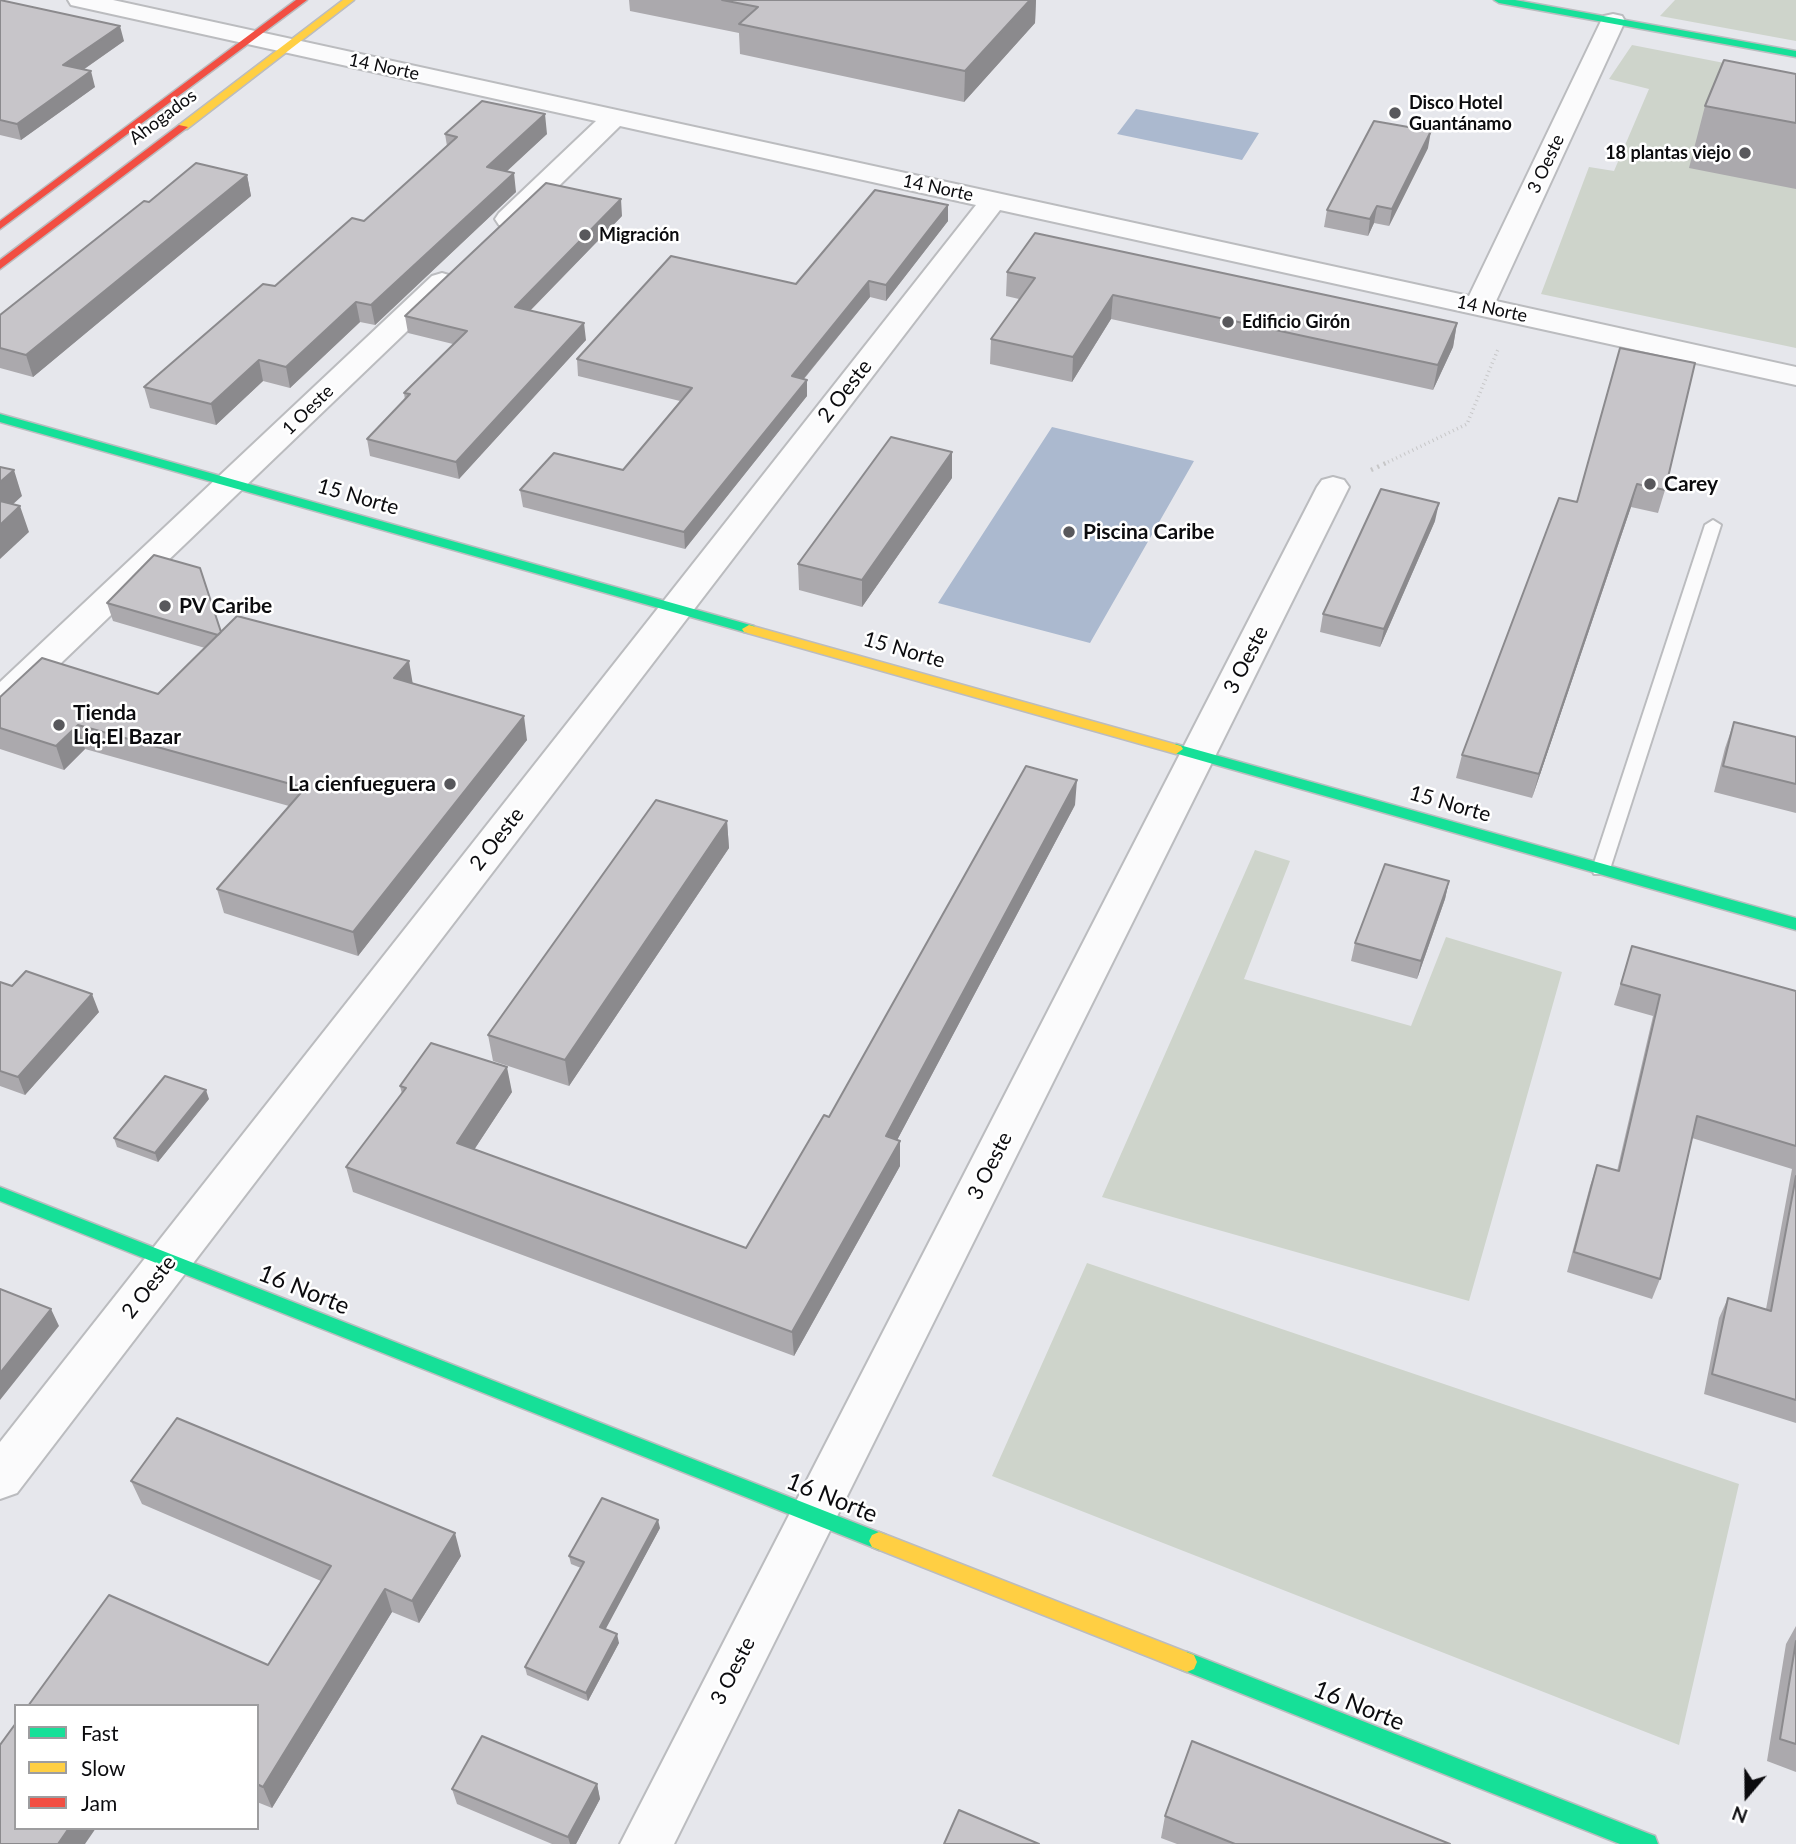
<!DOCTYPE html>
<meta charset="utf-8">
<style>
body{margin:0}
#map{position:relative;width:1796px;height:1844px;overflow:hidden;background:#e6e7ec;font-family:Lato,sans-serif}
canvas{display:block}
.legend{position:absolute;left:14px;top:1704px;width:245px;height:126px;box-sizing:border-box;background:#fff;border:2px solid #9d9d9f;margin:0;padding:9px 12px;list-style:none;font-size:21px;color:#0b0b0e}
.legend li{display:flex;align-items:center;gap:14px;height:35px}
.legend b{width:35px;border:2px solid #9d9d9f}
.north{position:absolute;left:1712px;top:1760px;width:70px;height:70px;-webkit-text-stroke:5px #fff;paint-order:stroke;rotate:200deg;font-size:19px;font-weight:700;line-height:28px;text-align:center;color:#0b0b0e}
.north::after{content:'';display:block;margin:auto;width:24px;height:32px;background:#0b0b0e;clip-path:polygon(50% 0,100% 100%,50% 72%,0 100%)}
</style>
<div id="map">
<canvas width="1796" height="1844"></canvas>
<ul class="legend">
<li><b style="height:9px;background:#16e098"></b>Fast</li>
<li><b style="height:9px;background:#ffcf43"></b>Slow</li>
<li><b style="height:9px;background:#f24e42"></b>Jam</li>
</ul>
<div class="north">N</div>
</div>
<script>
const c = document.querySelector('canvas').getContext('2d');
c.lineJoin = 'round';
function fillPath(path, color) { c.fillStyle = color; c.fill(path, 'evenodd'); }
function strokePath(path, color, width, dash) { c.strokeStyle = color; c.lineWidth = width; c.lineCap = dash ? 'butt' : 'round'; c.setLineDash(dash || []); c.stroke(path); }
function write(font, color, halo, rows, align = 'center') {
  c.font = font + ' Lato,sans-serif'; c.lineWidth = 5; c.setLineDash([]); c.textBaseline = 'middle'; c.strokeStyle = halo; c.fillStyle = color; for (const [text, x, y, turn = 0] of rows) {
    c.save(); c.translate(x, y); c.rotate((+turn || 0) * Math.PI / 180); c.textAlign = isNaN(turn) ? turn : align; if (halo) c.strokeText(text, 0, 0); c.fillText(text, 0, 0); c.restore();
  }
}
fillPath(new Path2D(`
 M 1675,0 L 1796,0 L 1796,41 L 1660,16 Z
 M 1632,45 L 1796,77 L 1796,348 L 1541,294 L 1589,167 L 1614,171 L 1649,89 L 1609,79 Z
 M 1255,850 L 1290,861 L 1244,979 L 1411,1026 L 1446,937 L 1562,972 L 1469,1301 L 1102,1197 Z
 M 1087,1263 L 1739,1484 L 1679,1745 L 992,1476 Z`), '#ced4cb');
fillPath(new Path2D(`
 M 1136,109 L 1259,133 L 1242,160 L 1117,134 Z
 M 1052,427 L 1194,461 L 1090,643 L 938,603 Z`), '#abb9cf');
const lane = new Path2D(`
 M 1713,520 L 1721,525 L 1610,869 L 1608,874 L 1594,874 L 1592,869 L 1705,525 Z`);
const street = new Path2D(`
 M 68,0 L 113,0 L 1469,296 L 1601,21 L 1604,16 L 1613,14 L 1622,16 L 1625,21 L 1496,301 L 1796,367 L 1796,385 L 1000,210 L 17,1493 L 0,1499 L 0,1442 L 976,205 L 620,126 L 519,225 L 509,227 L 499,225 L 495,219 L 499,213 L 596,121 L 80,7 L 71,5 Z
 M 442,273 L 452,276 L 456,282 L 452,288 L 12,710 L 0,713 L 0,682 L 432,276 Z
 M 1333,477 L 1344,480 L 1349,487 L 674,1844 L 620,1844 L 1317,487 L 1322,480 Z`);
const fast = new Path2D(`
 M 1494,0 L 1515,0 L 1796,51 L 1796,57 L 1499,3 Z
 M 0,414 L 754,626 L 756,629 L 749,633 L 744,632 L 0,422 Z
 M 1176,744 L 1796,918 L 1796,930 L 1171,752 L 1169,749 Z
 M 0,1187 L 886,1535 L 889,1541 L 886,1547 L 879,1550 L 872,1547 L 0,1201 Z
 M 1187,1652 L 1647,1833 L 1655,1836 L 1658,1844 L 1620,1844 L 1180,1669 L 1177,1662 L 1180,1655 Z`);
const slow = new Path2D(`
 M 343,0 L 354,0 L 187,129 L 179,129 L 179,125 Z
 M 749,625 L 1181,746 L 1183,749 L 1176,754 L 744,632 L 742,629 Z
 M 879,1532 L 1194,1655 L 1197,1662 L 1194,1669 L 1187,1672 L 872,1547 L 869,1541 L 872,1535 Z`);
const jam = new Path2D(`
 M 296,0 L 307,0 L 0,229 L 0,221 Z
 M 179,125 L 188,127 L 0,269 L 0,260 Z`);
strokePath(lane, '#bbbcbf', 4);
strokePath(street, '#bbbcbf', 4);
strokePath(fast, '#bbbcbf', 3);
strokePath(slow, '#bbbcbf', 3);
strokePath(jam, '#bbbcbf', 3);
strokePath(new Path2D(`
 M 1384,464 L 1467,424 L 1499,347`), '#c7c7c8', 3.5, [1, 3.5]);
strokePath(new Path2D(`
 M 1371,470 L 1388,462`), '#c7c7c8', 4.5, [2, 5]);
fillPath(lane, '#fbfbfc');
fillPath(street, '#fbfbfc');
fillPath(fast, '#16e098');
fillPath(slow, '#ffcf43');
fillPath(jam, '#f24e42');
fillPath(new Path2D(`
 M 0,0 L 124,41 L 83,70 L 95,87 L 21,140 L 0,135 Z
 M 629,0 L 1036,0 L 1035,23 L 964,102 L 740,54 L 739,33 L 630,11 Z
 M 1796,74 L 1796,189 L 1689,168 L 1705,106 Z
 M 445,134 L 547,134 L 506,171 L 516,192 L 375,325 L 360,322 L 290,388 L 263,381 L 216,425 L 150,408 L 144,387 L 364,221 L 447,146 Z
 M 1428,148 L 1389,226 L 1374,223 L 1368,236 L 1324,227 L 1327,210 Z
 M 247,175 L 251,196 L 33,377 L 0,368 L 0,315 L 149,202 Z
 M 948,205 L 948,221 L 886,301 L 870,297 L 804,379 L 807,380 L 807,396 L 685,549 L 523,507 L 520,490 L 623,470 L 680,401 L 578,376 L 577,359 L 796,284 Z
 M 622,216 L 530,311 L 586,340 L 459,479 L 370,456 L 367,439 L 405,400 L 404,393 L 453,344 L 408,333 L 405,316 Z
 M 1007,272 L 1457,323 L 1453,347 L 1433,390 L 1111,319 L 1072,382 L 990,364 L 991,339 L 1019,299 L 1006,296 Z
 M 1620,348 L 1665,490 L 1658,513 L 1631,507 L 1532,798 L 1456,778 L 1462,755 L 1577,502 Z
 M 952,478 L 862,607 L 799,590 L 798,564 Z
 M 1435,521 L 1380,647 L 1320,632 L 1323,614 Z
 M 107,603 L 413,684 L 527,740 L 358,956 L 224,913 L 217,889 L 289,806 L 85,749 L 64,770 L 0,749 L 0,697 L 158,694 L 205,648 L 113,621 Z
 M 1734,722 L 1796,737 L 1796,813 L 1714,792 L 1725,748 Z
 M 1075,805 L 897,1140 L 900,1166 L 794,1356 L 353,1192 L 346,1167 L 402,1094 L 400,1086 L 512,1092 L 474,1150 L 746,1248 L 829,1117 Z
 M 727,821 L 729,848 L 569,1086 L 493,1061 L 488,1035 Z
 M 1449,881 L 1445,899 L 1417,979 L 1351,961 L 1355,943 Z
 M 1632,946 L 1796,991 L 1796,1423 L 1704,1394 L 1719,1318 L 1728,1298 L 1766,1309 L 1792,1169 L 1692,1138 L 1660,1279 L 1652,1299 L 1567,1272 L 1590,1186 L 1597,1165 L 1617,1171 L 1653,1016 L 1614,1005 Z
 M 0,982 L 99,1012 L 25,1095 L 0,1086 Z
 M 209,1099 L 158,1162 L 117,1147 L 114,1138 Z
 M 131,1481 L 461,1556 L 419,1623 L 392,1612 L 272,1808 L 257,1802 L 257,1706 L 268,1665 L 321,1581 L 142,1504 Z
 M 660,1528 L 605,1629 L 619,1643 L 588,1701 L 527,1675 L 525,1667 L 581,1568 L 571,1564 L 569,1556 Z
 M 1796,1626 L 1796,1772 L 1767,1761 L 1786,1644 Z
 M 597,1784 L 600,1799 L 576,1844 L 552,1844 L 457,1804 L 452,1789 Z
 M 1165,1816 L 1450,1844 L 1177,1844 L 1161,1838 Z`), '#aba9ad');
fillPath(new Path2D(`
 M 1030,0 L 1036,0 L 1035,23 L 964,102 L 965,71 Z
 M 120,26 L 124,41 L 67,81 L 63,65 Z
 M 91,71 L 95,87 L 21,140 L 17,124 Z
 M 545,114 L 547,134 L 490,187 L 487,167 Z
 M 1431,131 L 1428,148 L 1389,226 L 1392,209 Z
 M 514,173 L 516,192 L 375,325 L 371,305 Z
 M 247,175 L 251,196 L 33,377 L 26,355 Z
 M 621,199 L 622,216 L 517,324 L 515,307 Z
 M 948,205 L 948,221 L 886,301 L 886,285 Z
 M 1377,206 L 1374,223 L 1368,236 L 1370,219 Z
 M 869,281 L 870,297 L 792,393 L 792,376 Z
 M 1113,295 L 1111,319 L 1072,382 L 1073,357 Z
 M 356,302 L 360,322 L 290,388 L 286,367 Z
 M 584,323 L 586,340 L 459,479 L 456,462 Z
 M 1457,323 L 1453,347 L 1433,390 L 1438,365 Z
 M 259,360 L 263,381 L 216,425 L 211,404 Z
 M 807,380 L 807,396 L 685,549 L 684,532 Z
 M 952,452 L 952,478 L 862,607 L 862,580 Z
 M 14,470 L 22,496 L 0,516 L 0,482 Z
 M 1637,484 L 1631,507 L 1532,798 L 1539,774 Z
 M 1439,503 L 1435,521 L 1380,647 L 1384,629 Z
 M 20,506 L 29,532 L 0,559 L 0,525 Z
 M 409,661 L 413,685 L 394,678 Z
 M 524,716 L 527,740 L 358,956 L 353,932 Z
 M 78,725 L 85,749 L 64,770 L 56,746 Z
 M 1077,780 L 1075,805 L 886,1161 L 886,1136 Z
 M 727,821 L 729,848 L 569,1086 L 565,1060 Z
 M 1449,881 L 1445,899 L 1417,979 L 1421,961 Z
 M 92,994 L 99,1012 L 25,1095 L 18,1077 Z
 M 507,1067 L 512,1092 L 462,1168 L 457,1143 Z
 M 206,1090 L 209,1099 L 158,1162 L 155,1153 Z
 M 900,1141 L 900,1166 L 794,1356 L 792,1332 Z
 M 51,1309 L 59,1326 L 0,1400 L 0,1373 Z
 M 658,1520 L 660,1528 L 602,1636 L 600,1627 Z
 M 455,1533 L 461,1556 L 419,1623 L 412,1601 Z
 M 385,1589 L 392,1612 L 272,1808 L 263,1787 Z
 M 617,1634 L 619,1643 L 588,1701 L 586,1693 Z
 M 597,1784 L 600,1799 L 576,1844 L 570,1844 L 568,1837 Z
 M 69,1828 L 96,1828 L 85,1844 L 58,1844 Z`), '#8b8a8d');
const building = new Path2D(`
 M 0,0 L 120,26 L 63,65 L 91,71 L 17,124 L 0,120 Z
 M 722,0 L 1030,0 L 965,71 L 739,24 L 758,7 Z
 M 1724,60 L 1796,74 L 1796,123 L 1705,106 Z
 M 482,101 L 545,114 L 487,167 L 514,173 L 371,305 L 356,302 L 286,367 L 259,360 L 211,404 L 144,387 L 263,284 L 275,286 L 352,218 L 364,221 L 457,137 L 445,134 Z
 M 1374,121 L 1431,131 L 1392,209 L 1377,206 L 1370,219 L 1327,210 Z
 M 196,163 L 247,175 L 26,355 L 0,348 L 0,315 L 144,201 L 149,202 Z
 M 546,183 L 621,199 L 515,307 L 584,323 L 456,462 L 367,439 L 410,394 L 404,393 L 467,331 L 405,316 Z
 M 875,190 L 948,205 L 886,285 L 869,281 L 792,376 L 807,380 L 684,532 L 520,490 L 554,453 L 623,470 L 692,388 L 577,359 L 671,256 L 796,284 Z
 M 1035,233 L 1457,323 L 1438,365 L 1113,295 L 1073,357 L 991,339 L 1035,278 L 1007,272 Z
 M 1620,348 L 1695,363 L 1665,490 L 1637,484 L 1539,774 L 1462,755 L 1559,498 L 1577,502 Z
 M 891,437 L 952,452 L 862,580 L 798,564 Z
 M 0,467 L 14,470 L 0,482 Z
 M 1381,489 L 1439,503 L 1384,629 L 1323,614 Z
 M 0,501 L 20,506 L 0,525 Z
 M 154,555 L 200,568 L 221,632 L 218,635 L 107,603 Z
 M 237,616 L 409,661 L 394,678 L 524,716 L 353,932 L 217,889 L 305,788 L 78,725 L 56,746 L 0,728 L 0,697 L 42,658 L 158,694 Z
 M 1734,722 L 1796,737 L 1796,784 L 1723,766 Z
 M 1026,766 L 1077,780 L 886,1136 L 900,1141 L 792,1332 L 346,1167 L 406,1088 L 400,1086 L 431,1043 L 507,1067 L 457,1143 L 746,1248 L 824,1115 L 829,1117 Z
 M 656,800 L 727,821 L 565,1060 L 488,1035 Z
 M 1385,864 L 1449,881 L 1421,961 L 1355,943 Z
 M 1632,946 L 1796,991 L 1796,1146 L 1697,1116 L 1660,1279 L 1574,1252 L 1597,1165 L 1619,1171 L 1660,995 L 1621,984 Z
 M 26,971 L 92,994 L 18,1077 L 0,1071 L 0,982 L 12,986 Z
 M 165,1076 L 206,1090 L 155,1153 L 114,1138 Z
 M 1796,1176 L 1796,1400 L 1712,1374 L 1728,1298 L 1771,1311 Z
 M 0,1289 L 51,1309 L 0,1373 Z
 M 177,1418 L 455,1533 L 412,1601 L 385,1589 L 263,1787 L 257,1784 L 257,1706 L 28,1706 L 109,1595 L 268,1665 L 331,1566 L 131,1481 Z
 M 602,1498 L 658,1520 L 600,1627 L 617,1634 L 586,1693 L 525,1667 L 584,1562 L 569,1556 Z
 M 1796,1641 L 1796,1744 L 1780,1739 Z
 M 16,1723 L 16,1828 L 69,1828 L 58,1844 L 0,1844 L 0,1745 Z
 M 482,1736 L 597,1784 L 568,1837 L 452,1789 Z
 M 1192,1741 L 1450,1844 L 1235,1844 L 1165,1816 Z
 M 959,1810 L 1039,1844 L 944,1844 Z`);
fillPath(building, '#c7c5c9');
strokePath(building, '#8b8a8d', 2);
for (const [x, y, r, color] of [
 [1395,113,7,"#58585c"],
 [1745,153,7,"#58585c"],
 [585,235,7,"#58585c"],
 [1228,322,7,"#58585c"],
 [1650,484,7,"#58585c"],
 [1069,532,7,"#58585c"],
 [165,606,7,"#58585c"],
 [59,725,7,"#58585c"],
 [450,784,7,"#58585c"]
]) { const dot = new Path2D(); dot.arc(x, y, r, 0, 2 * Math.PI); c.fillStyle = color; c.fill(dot); strokePath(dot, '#fff', 2.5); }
write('18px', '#0b0b0e', '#fff', [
 ["14 Norte",384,67,12],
 ["Ahogados",163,117,-37],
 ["3 Oeste",1546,164,-65],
 ["14 Norte",938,188,12],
 ["14 Norte",1492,309,12],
 ["1 Oeste",308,410,-44]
]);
write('bold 18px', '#0b0b0e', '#fff', [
 ["Disco Hotel",1409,103],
 ["Guantánamo",1409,124],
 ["18 plantas viejo",1731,153,"right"],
 ["Migración",599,235],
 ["Edificio Girón",1242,322]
], 'left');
write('21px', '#0b0b0e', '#fff', [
 ["2 Oeste",845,391,-52],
 ["15 Norte",358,497,16],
 ["15 Norte",904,650,16],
 ["3 Oeste",1246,660,-63],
 ["15 Norte",1450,804,16],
 ["2 Oeste",497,839,-52],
 ["3 Oeste",990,1166,-63],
 ["2 Oeste",149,1287,-52],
 ["3 Oeste",733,1671,-63]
]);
write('bold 21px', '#0b0b0e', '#fff', [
 ["Carey",1664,484],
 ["Piscina Caribe",1083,532],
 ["PV Caribe",179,606],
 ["Tienda",73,713],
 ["Liq.El Bazar",73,737],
 ["La cienfueguera",436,784,"right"]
], 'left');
write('24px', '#0b0b0e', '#fff', [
 ["16 Norte",304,1290,22],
 ["16 Norte",832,1498,22],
 ["16 Norte",1359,1706,22]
]);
</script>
